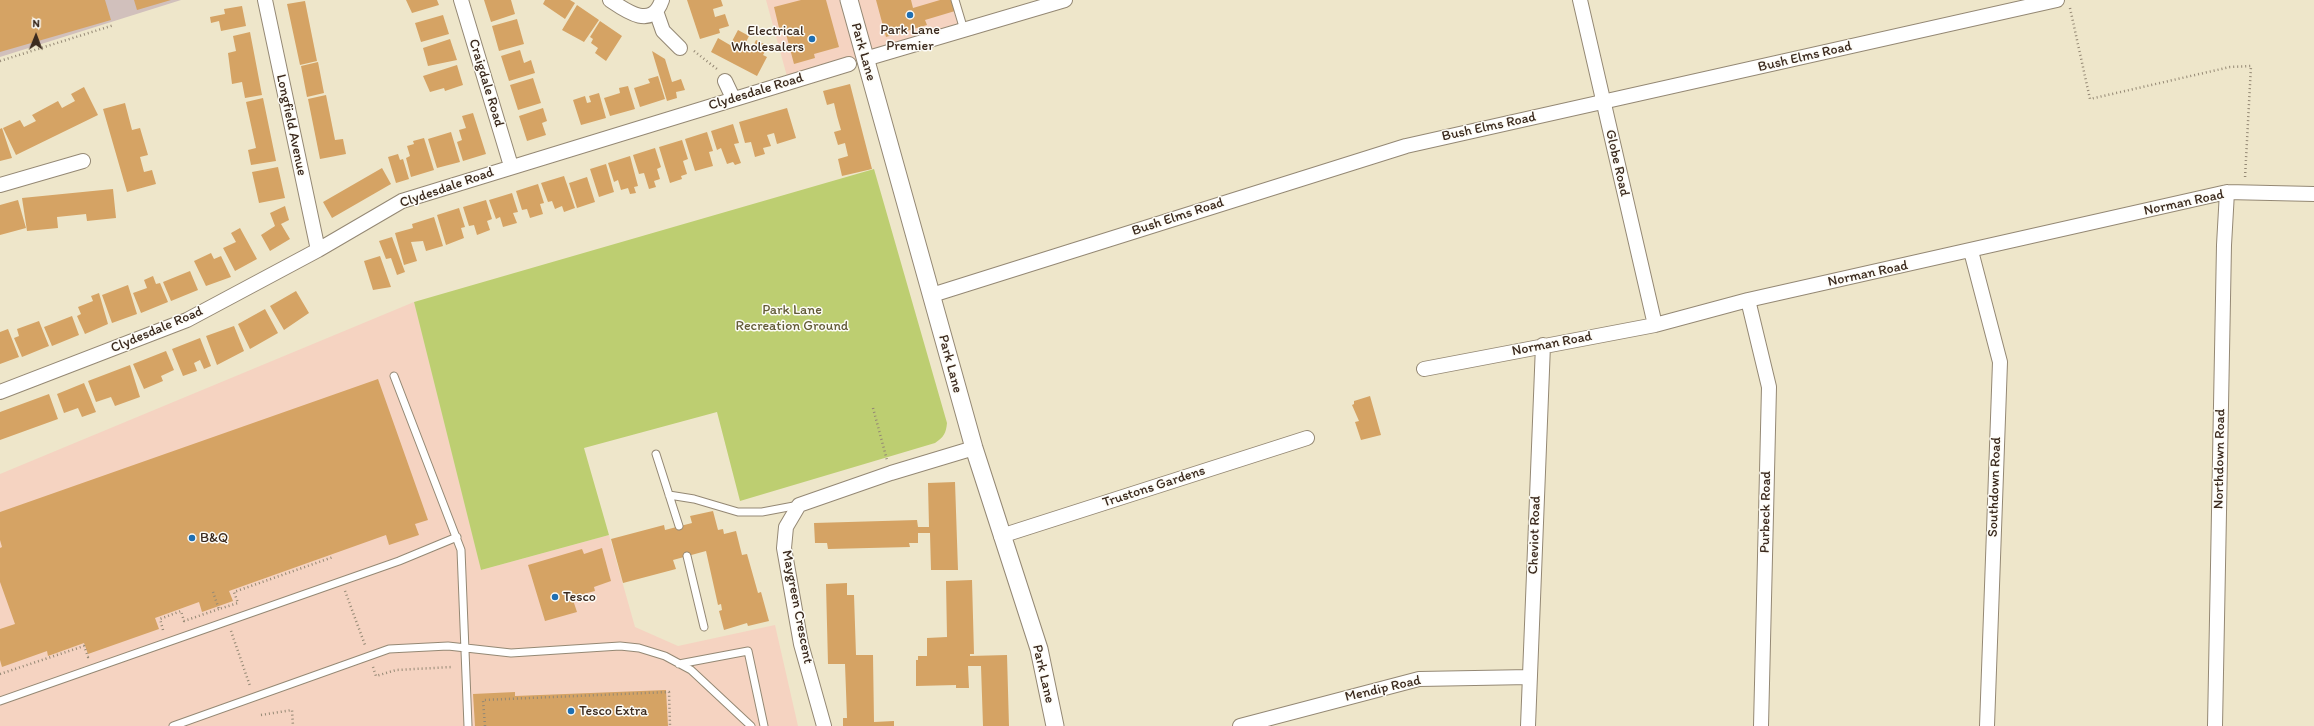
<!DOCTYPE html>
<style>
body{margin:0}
#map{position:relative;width:2314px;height:726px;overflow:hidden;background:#eee6ca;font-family:Itim,sans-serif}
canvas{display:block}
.north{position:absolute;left:16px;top:16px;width:40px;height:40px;-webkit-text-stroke:3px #fdfcf7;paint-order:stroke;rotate:1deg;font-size:11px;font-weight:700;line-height:16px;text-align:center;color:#3b2a1e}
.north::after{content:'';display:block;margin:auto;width:14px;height:18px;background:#3b2a1e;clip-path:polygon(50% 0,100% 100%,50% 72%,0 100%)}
</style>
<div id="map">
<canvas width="2314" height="726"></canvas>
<div class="north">N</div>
</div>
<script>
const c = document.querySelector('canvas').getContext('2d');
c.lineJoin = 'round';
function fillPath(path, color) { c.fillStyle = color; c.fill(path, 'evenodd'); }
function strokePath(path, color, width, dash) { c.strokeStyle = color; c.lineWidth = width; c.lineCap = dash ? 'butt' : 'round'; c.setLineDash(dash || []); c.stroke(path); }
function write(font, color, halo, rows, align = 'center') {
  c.font = font + ' Itim,sans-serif'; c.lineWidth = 3; c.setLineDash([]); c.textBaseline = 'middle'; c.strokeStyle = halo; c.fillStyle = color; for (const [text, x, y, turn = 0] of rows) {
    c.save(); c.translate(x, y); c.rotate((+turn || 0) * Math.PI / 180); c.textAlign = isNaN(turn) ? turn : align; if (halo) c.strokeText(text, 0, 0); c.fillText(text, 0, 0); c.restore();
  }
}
fillPath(new Path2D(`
 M 766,0 L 955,0 L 964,30 L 788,80 Z
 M 414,302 L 481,570 L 609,535 L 635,627 L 678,646 L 775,625 L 798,726 L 0,726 L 0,474 Z`), '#f5d3c1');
fillPath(new Path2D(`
 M 0,0 L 181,0 L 0,57 Z`), '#d1c0bc');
fillPath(new Path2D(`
 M 874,169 L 947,423 C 946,433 944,437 935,443 L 740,501 L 717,412 L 584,448 L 609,535 L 481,570 L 414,302 Z`), '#bdce71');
fillPath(new Path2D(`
 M 0,0 L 105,0 L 111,20 L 0,52 Z
 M 134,0 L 171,0 L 137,10 Z
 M 406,0 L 437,0 L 439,5 L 412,13 Z
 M 484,0 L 511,0 L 515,14 L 491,22 Z
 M 545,0 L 570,0 L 575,3 L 565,19 L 543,4 Z
 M 687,0 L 721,0 L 723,6 L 713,9 L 715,17 L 725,14 L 729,26 L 719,29 L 720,33 L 700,39 Z
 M 801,0 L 826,0 L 839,47 L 814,54 L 815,58 L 794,64 L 785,30 L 780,32 L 774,7 Z
 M 876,0 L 911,0 L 913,8 L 940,0 L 952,0 L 955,11 L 925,20 L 927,25 L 886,37 Z
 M 305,1 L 317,61 L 300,65 L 287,4 Z
 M 577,5 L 599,20 L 584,42 L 562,30 Z
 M 242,6 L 246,26 L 221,31 L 219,21 L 211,23 L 210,17 L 225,14 L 224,9 Z
 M 443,15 L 449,34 L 421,42 L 415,23 Z
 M 517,19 L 524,44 L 499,51 L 492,26 Z
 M 600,21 L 622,36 L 606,61 L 595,53 L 598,48 L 591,43 L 593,39 L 590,37 Z
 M 738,30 L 749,36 L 744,46 L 752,49 L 756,40 L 768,46 L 763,55 L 767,57 L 757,76 L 711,52 L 718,38 L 730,45 Z
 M 250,32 L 262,95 L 245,98 L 242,82 L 232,84 L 228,53 L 236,51 L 233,36 Z
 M 450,39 L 457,60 L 428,66 L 423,48 Z
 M 520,50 L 524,63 L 531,60 L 535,73 L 509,81 L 501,56 Z
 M 652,51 L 665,59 L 672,82 L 681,79 L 685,90 L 676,92 L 677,98 L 667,101 Z
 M 318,62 L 324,93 L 307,97 L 301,66 Z
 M 457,65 L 463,85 L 445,91 L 444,88 L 430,92 L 423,76 Z
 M 658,76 L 665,99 L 640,107 L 634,88 L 650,83 L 648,79 Z
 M 533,78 L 541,103 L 518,110 L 510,85 Z
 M 850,84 L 872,169 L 842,176 L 838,159 L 848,156 L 845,143 L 838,145 L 834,132 L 841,130 L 837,116 L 834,103 L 827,105 L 823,91 Z
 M 628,86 L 635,109 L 610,116 L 604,98 L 620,93 L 619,88 Z
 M 84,87 L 98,115 L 16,155 L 3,128 L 20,120 L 24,127 L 36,121 L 32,115 L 58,101 L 62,108 L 75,101 L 71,94 Z
 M 599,93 L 606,118 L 581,125 L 573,100 L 585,96 L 587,103 L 591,102 L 589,96 Z
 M 326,95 L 335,140 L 343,139 L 346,154 L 320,159 L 308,99 Z
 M 263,98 L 276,161 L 251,165 L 248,150 L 256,148 L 246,102 Z
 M 125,103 L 132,130 L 140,128 L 148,155 L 140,157 L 144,172 L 152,170 L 156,184 L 127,192 L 103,109 Z
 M 543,108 L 547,121 L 542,123 L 546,135 L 527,141 L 519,116 Z
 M 787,108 L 796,138 L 777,144 L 774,133 L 767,135 L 771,146 L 763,148 L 765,154 L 755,157 L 751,142 L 745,143 L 739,122 Z
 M 473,113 L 486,154 L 463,161 L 457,142 L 462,140 L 459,130 L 466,128 L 462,116 Z
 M 733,124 L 739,143 L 734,144 L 741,163 L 735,165 L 733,162 L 727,164 L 721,148 L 717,150 L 711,131 Z
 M 2,128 L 12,158 L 0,161 L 0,129 Z
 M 451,132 L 460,162 L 437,168 L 428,139 Z
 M 707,132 L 713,151 L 709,152 L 713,166 L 695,171 L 685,139 Z
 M 424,138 L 434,170 L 411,177 L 406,158 L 410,156 L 407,146 L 414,144 L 413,141 Z
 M 682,140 L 688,159 L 683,161 L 687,174 L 681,176 L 682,179 L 670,183 L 659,147 Z
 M 655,148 L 661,167 L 657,169 L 660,179 L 654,181 L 656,187 L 649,189 L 644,173 L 639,174 L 633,155 Z
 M 398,154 L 400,160 L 403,159 L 409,179 L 396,183 L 388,157 Z
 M 630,156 L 638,186 L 634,187 L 636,193 L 630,194 L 628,188 L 621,190 L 618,180 L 614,182 L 608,163 Z
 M 606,164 L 614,192 L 599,197 L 590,169 Z
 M 278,167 L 285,198 L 259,203 L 252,172 Z
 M 382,168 L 391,184 L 332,218 L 323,202 Z
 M 564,176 L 575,208 L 564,212 L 562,206 L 555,209 L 552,201 L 548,202 L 541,183 Z
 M 587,177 L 595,202 L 577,208 L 569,183 Z
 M 538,184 L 544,203 L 540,204 L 543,214 L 530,218 L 527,209 L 522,210 L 516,191 Z
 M 113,189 L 116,218 L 87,221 L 86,214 L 57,217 L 58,228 L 27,231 L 22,198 Z
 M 512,193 L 518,212 L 513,213 L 517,223 L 503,227 L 500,217 L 496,219 L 489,200 Z
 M 18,200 L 26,228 L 0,235 L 0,205 Z
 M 486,200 L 492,219 L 487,221 L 490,230 L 477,235 L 474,225 L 469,226 L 463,207 Z
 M 285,206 L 289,220 L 281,224 L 290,239 L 270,251 L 261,235 L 275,226 L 270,213 Z
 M 459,208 L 465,227 L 461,228 L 464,238 L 446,245 L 437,215 Z
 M 434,217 L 443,246 L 426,251 L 423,241 L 411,242 L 417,261 L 404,265 L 395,233 L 413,228 L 412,224 Z
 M 240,228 L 257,259 L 235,271 L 223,248 L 236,242 L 231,233 Z
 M 392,237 L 405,272 L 397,275 L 391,258 L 386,259 L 379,241 Z
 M 211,253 L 214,259 L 221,256 L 231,277 L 206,286 L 194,261 Z
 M 380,256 L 391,287 L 373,290 L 364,261 Z
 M 190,271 L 198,290 L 171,301 L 163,282 Z
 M 153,276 L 156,284 L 160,283 L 168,302 L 141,313 L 133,293 L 147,288 L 144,280 Z
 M 128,285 L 137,314 L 112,323 L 102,295 Z
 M 296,291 L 309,313 L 284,330 L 270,306 Z
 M 99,293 L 108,324 L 85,334 L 77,316 L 81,314 L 78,307 L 93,301 L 91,296 Z
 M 265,309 L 278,333 L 250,349 L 238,324 Z
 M 72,316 L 79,335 L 52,346 L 44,327 Z
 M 39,321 L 49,346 L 22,357 L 14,338 L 19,336 L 17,329 Z
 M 234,326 L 244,351 L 217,365 L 206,336 Z
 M 8,329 L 19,357 L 0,364 L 0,332 Z
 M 200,338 L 211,366 L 204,369 L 200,360 L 194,363 L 197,371 L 183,376 L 172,349 Z
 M 166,351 L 174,370 L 161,376 L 163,381 L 144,389 L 133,364 Z
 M 130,365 L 140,397 L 115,406 L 111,397 L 96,402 L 88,381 Z
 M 378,379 L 428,520 L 415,524 L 419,535 L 389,545 L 386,535 L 229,591 L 233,601 L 202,612 L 199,602 L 155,618 L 159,629 L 88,654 L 84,643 L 48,656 L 47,651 L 2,667 L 0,660 L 0,629 L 15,624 L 0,582 L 0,548 L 2,547 L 0,540 L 0,512 Z
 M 84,383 L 96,412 L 82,417 L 78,408 L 64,413 L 57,394 Z
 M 49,394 L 58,419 L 0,440 L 0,412 Z
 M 1370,396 L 1381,435 L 1361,440 L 1355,422 L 1359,421 L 1352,405 L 1354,404 L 1354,401 Z
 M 955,482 L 958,570 L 931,570 L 930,533 L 918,533 L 918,543 L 909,543 L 910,547 L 828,549 L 827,543 L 815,543 L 814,523 L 917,520 L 918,527 L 929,527 L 928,483 Z
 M 713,511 L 718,530 L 723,529 L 724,534 L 736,531 L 742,555 L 747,554 L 758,593 L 761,592 L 769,621 L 748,626 L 747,623 L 724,630 L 719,611 L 722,610 L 721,604 L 718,605 L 706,551 L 673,560 L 676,569 L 623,583 L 611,539 L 664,525 L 665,530 L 692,523 L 690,516 Z
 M 602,548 L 611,581 L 594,587 L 595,591 L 572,597 L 577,612 L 545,621 L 528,565 L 582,549 L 584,554 Z
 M 972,580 L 974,654 L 970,654 L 970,656 L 1007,655 L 1009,726 L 983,726 L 981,666 L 968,666 L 969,688 L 956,688 L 956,685 L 916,686 L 916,660 L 918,660 L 918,656 L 927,656 L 927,638 L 947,637 L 946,581 Z
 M 847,583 L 847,595 L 854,595 L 856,655 L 873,655 L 874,722 L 894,721 L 894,726 L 843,726 L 843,718 L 847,718 L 845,664 L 828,664 L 826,584 Z
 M 666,690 L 668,726 L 475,726 L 473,694 L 515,692 L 515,696 Z`), '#d5a364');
const service = new Path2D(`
 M 955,0 L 964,30
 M 394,376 L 461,550 L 468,726
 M 656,454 L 679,526
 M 669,495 L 694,499 L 738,512 L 762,512 L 799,505
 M 687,556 L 704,627
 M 679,664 L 748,651 L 764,726
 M 0,701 L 399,561 L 457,537
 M 173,726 L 389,649 L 448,646 L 511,653 L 620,646 L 639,648 L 665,656 L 691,670 L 751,726`);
const minor = new Path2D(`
 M 265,0 L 318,250
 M 461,0 L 511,166
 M 610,0 C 626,11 652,30 662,0
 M 1580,0 L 1655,325
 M 656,11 L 663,31 L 680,48
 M 865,59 L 1065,0
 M 725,81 L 733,98
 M 0,185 L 83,161
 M 1971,251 L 2000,362 L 1987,726
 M 932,295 L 1406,146 L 2057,0
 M 1748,300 L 1769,387 L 1761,726
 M 1424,369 L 1655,325 L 1748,300 L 2227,192 L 2314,194
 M 0,392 L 187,320 L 318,250 L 402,201 L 849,64
 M 1001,536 L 1307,438
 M 824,726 L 801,644 L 784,548 L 786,527 L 799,505 L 891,473 L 974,448
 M 1240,726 L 1419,679 L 1530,677
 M 1528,726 L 1543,345
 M 2215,726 L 2224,245 L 2227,192`);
const tertiary = new Path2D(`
 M 849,0 L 974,448 L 1039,649 L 1055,726`);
strokePath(service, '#948874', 9);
strokePath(minor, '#948874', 16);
strokePath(tertiary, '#948874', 19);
strokePath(new Path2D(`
 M 2070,8 L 2090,99 L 2230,67 L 2251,66 L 2245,178
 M 694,51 L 717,69
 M 0,61 L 114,25
 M 873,408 L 887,460
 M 345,591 L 365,645
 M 213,592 L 219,609 L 238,603 L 234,592 L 333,557
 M 163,630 L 160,619 L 181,611 L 184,621 L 219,609
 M 231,631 L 250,686
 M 373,667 L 376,676 L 396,670 L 452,667
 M 0,674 L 84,646 L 88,657 L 90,656
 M 261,715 L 292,710 L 293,726
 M 485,726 L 483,700 L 669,692 L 670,726`), '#948874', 2.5, [1, 3]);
strokePath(service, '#fff', 7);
strokePath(minor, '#fff', 14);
strokePath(tertiary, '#fff', 17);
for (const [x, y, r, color] of [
 [910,15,4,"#1f6fb2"],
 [812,39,4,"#1f6fb2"],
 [192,538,4,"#1f6fb2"],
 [555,597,4,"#1f6fb2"],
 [571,711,4,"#1f6fb2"]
]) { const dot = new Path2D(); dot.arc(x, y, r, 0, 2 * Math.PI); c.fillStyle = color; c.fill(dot); strokePath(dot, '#fdfcf7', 1.5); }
write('14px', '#3b2a1e', '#fdfcf7', [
 ["Park Lane",910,30,"center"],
 ["Premier",910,46,"center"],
 ["Electrical",804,31,"right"],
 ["Wholesalers",804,47,"right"],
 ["B&Q",200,538],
 ["Tesco",563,597],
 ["Tesco Extra",579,711]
], 'left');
write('14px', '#3b2a1e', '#fdfcf7', [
 ["Park Lane",863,52,74],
 ["Bush Elms Road",1805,57,-13],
 ["Craigdale Road",486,83,73],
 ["Clydesdale Road",756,92,-17],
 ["Longfield Avenue",291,125,78],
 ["Bush Elms Road",1489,127,-12],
 ["Globe Road",1617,163,77],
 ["Clydesdale Road",447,188,-19],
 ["Norman Road",2184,203,-12],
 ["Bush Elms Road",1178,217,-18],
 ["Norman Road",1868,274,-12],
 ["Clydesdale Road",157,330,-23],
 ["Norman Road",1552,344,-11],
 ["Park Lane",950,364,75],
 ["Northdown Road",2220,459,-89],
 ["Trustons Gardens",1154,487,-18],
 ["Southdown Road",1995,487,-88],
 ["Purbeck Road",1766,512,-89],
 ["Cheviot Road",1535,535,-88],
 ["Maygreen Crescent",797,607,79],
 ["Park Lane",1043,674,77],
 ["Mendip Road",1383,689,-13]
]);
write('14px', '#625b37', '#fdfcf7', [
 ["Park Lane",792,310],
 ["Recreation Ground",792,326]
]);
</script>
